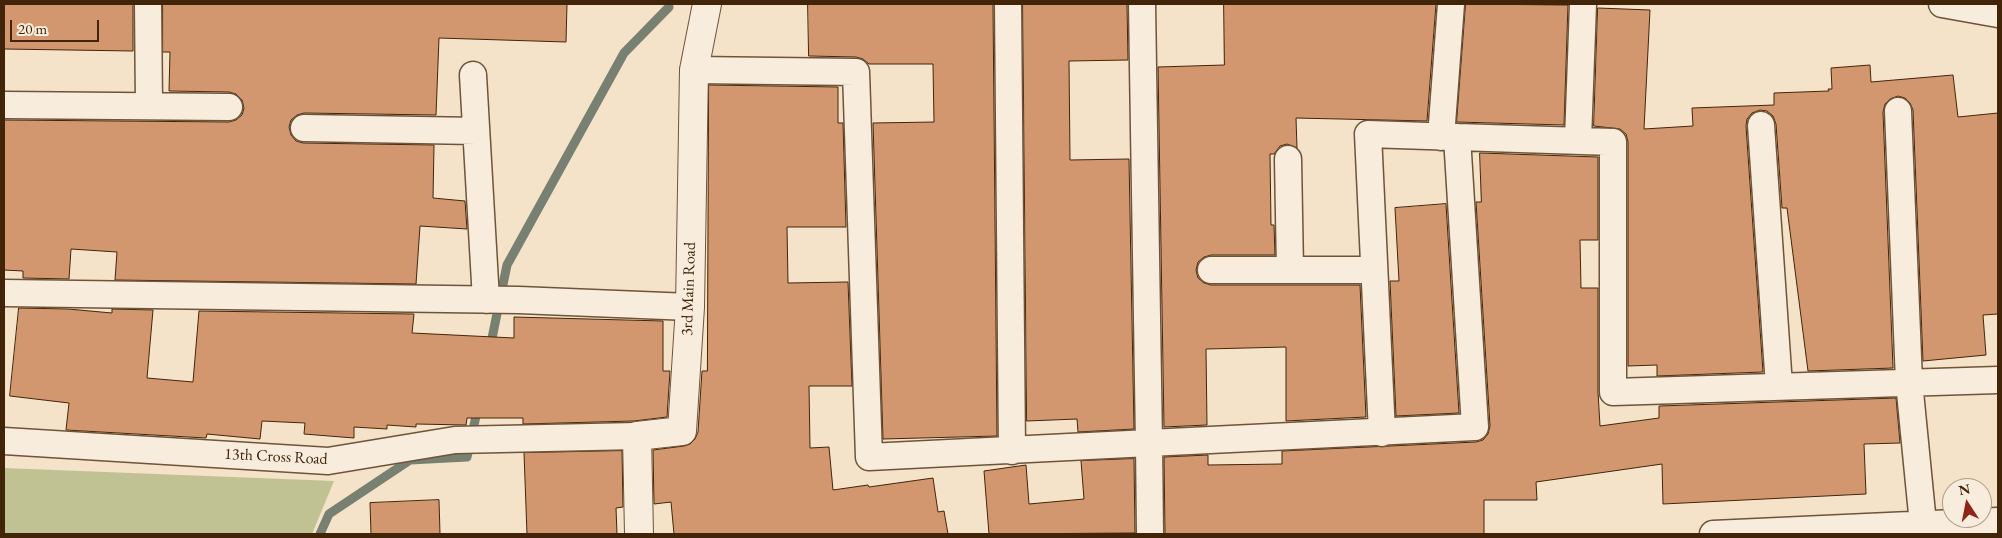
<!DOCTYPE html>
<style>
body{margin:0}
#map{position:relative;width:2002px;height:538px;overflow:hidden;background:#f4e2c9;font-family:"EB Garamond",serif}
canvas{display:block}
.frame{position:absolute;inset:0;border:5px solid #422509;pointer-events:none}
.north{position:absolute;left:1942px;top:478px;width:50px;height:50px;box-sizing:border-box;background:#f8ecdc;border:1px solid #af9c88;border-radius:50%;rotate:349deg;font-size:14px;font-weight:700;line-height:20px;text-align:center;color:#422509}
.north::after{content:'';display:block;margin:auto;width:18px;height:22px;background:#8f2418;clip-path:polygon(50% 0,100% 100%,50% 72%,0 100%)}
.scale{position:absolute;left:10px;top:20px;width:89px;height:22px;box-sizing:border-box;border:2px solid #422509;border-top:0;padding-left:6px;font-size:15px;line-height:18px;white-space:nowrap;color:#422509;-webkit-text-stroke:4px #f8ecdc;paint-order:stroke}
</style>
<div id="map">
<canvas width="2002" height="538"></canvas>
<div class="frame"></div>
<div class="north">N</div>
<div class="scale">20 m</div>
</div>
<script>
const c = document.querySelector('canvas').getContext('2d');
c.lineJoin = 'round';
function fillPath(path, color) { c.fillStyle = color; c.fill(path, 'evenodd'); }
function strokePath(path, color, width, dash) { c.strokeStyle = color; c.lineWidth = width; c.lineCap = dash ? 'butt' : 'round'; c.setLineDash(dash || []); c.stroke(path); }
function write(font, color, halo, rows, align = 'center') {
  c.font = font + ' "EB Garamond",serif'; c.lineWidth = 4; c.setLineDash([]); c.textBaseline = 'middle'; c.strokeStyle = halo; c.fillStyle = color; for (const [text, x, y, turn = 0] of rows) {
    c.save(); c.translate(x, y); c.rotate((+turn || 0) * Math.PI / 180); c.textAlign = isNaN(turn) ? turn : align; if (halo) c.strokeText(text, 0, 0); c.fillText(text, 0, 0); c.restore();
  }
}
fillPath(new Path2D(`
 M 4,468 L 334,481 L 312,534 L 4,534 Z`), '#c1c293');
strokePath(new Path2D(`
 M 490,348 L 507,265 L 624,53 L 669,7
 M 320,534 L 329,514 L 410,460 L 467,457 L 478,407`), '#788072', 9);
const building = new Path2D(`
 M 4,4 L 133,4 L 133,51 L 4,49 Z
 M 163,4 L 567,4 L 566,42 L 439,38 L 436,115 L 304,113 L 297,115 L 291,120 L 289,127 L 291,135 L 296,141 L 303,143 L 434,145 L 433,198 L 465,201 L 467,229 L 420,226 L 416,284 L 115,280 L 117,252 L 71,249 L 69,279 L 23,278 L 23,271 L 4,270 L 4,120 L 229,122 L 236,120 L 242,115 L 244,108 L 242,100 L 236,94 L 229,92 L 169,91 L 170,52 L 163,52 Z
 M 808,4 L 993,4 L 997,436 L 883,439 L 873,123 L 934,122 L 933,64 L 869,64 L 863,59 L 856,57 L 809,56 Z
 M 1023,4 L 1127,4 L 1128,60 L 1069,61 L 1070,160 L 1129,159 L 1134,429 L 1078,432 L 1077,419 L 1027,421 Z
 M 1224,4 L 1436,4 L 1427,121 L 1296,118 L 1297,148 L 1287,144 L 1280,146 L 1274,154 L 1270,154 L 1271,225 L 1274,225 L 1275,255 L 1211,255 L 1204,257 L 1198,262 L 1196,270 L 1198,278 L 1204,283 L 1211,285 L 1360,285 L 1366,417 L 1286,421 L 1286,347 L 1206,349 L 1207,425 L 1164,427 L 1158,67 L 1224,65 Z
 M 1466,4 L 1568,5 L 1564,125 L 1457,122 Z
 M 1598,8 L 1650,10 L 1644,129 L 1693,126 L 1692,108 L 1774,105 L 1774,93 L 1829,91 L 1828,89 L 1832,89 L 1831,68 L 1870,65 L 1871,82 L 1953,75 L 1958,117 L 1998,113 L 1998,314 L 1983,315 L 1986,355 L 1923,361 L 1913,110 L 1910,103 L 1905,98 L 1898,96 L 1890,99 L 1885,104 L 1883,112 L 1893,368 L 1808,371 L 1787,208 L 1782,208 L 1776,124 L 1773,116 L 1767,111 L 1760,110 L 1752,113 L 1747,119 L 1746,126 L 1763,372 L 1657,376 L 1657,365 L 1628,366 L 1628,142 L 1626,134 L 1620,129 L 1594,126 Z
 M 709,85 L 838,87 L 838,123 L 843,123 L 846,227 L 787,227 L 788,283 L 848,282 L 852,386 L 809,386 L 810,448 L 829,447 L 833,490 L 868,485 L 869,487 L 933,478 L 938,512 L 944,511 L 948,534 L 674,534 L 671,502 L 654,504 L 653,450 L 684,446 L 690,444 L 695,439 L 698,432 L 702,371 L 707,371 Z
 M 1480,153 L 1598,157 L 1598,240 L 1580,240 L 1581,288 L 1598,288 L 1598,392 L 1600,426 L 1659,418 L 1659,406 L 1896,398 L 1900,443 L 1864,444 L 1866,494 L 1663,504 L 1662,464 L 1536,482 L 1537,500 L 1484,500 L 1484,534 L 1165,534 L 1164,457 L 1208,455 L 1208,465 L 1282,464 L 1282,451 L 1476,442 L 1483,440 L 1488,434 L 1490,426 L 1476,202 L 1481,202 Z
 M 1446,204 L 1459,413 L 1396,416 L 1390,281 L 1399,281 L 1395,208 Z
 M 19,308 L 68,309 L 112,313 L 112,309 L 153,310 L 147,378 L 193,382 L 199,311 L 414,314 L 412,333 L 514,338 L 514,317 L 663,321 L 663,371 L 670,371 L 667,417 L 634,421 L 523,424 L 523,418 L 467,418 L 466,425 L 416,424 L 416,427 L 387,425 L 387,429 L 354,427 L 354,438 L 304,434 L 305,423 L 262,421 L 260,439 L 207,434 L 206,438 L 66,430 L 69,403 L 10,396 Z
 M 622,451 L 623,507 L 616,508 L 617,534 L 527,534 L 524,453 Z
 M 1134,459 L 1135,533 L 989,534 L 984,471 L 1026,465 L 1029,504 L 1084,499 L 1081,461 Z
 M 439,500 L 440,534 L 371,534 L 370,503 Z`);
fillPath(building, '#d39770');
strokePath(building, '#422509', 1);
const minor = new Path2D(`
 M 148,4 L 149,106
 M 1008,4 L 1012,451
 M 1942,4 L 1998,14
 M 694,70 L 856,72 L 869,457 L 1149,443 L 1142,4
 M 473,75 L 486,300
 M 4,105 L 229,107
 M 1898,111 L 1909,382 L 1924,534
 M 1761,125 L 1779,386
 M 304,128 L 476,131
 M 1441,137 L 1451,4
 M 1457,137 L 1613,142 L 1613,392 L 1998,380
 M 1578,140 L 1583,4
 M 1288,159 L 1290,270
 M 1211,270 L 1374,270
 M 4,293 L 519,300 L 690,307
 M 4,441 L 328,461 L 455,440 L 637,436
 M 1150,534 L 1149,443 L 1475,427 L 1457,137 L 1368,134 L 1382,433
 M 1713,534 L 1998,521`);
const tertiary = new Path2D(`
 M 639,534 L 637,436 L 682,431 L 690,307 L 694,70 L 707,4`);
strokePath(minor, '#6e5439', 29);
strokePath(tertiary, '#6e5439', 30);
strokePath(minor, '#f8ecdc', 26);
strokePath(tertiary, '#f8ecdc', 28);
write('16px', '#422509', '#f8ecdc', [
 ["3rd Main Road",689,289,-88],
 ["13th Cross Road",276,457,3]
]);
</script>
